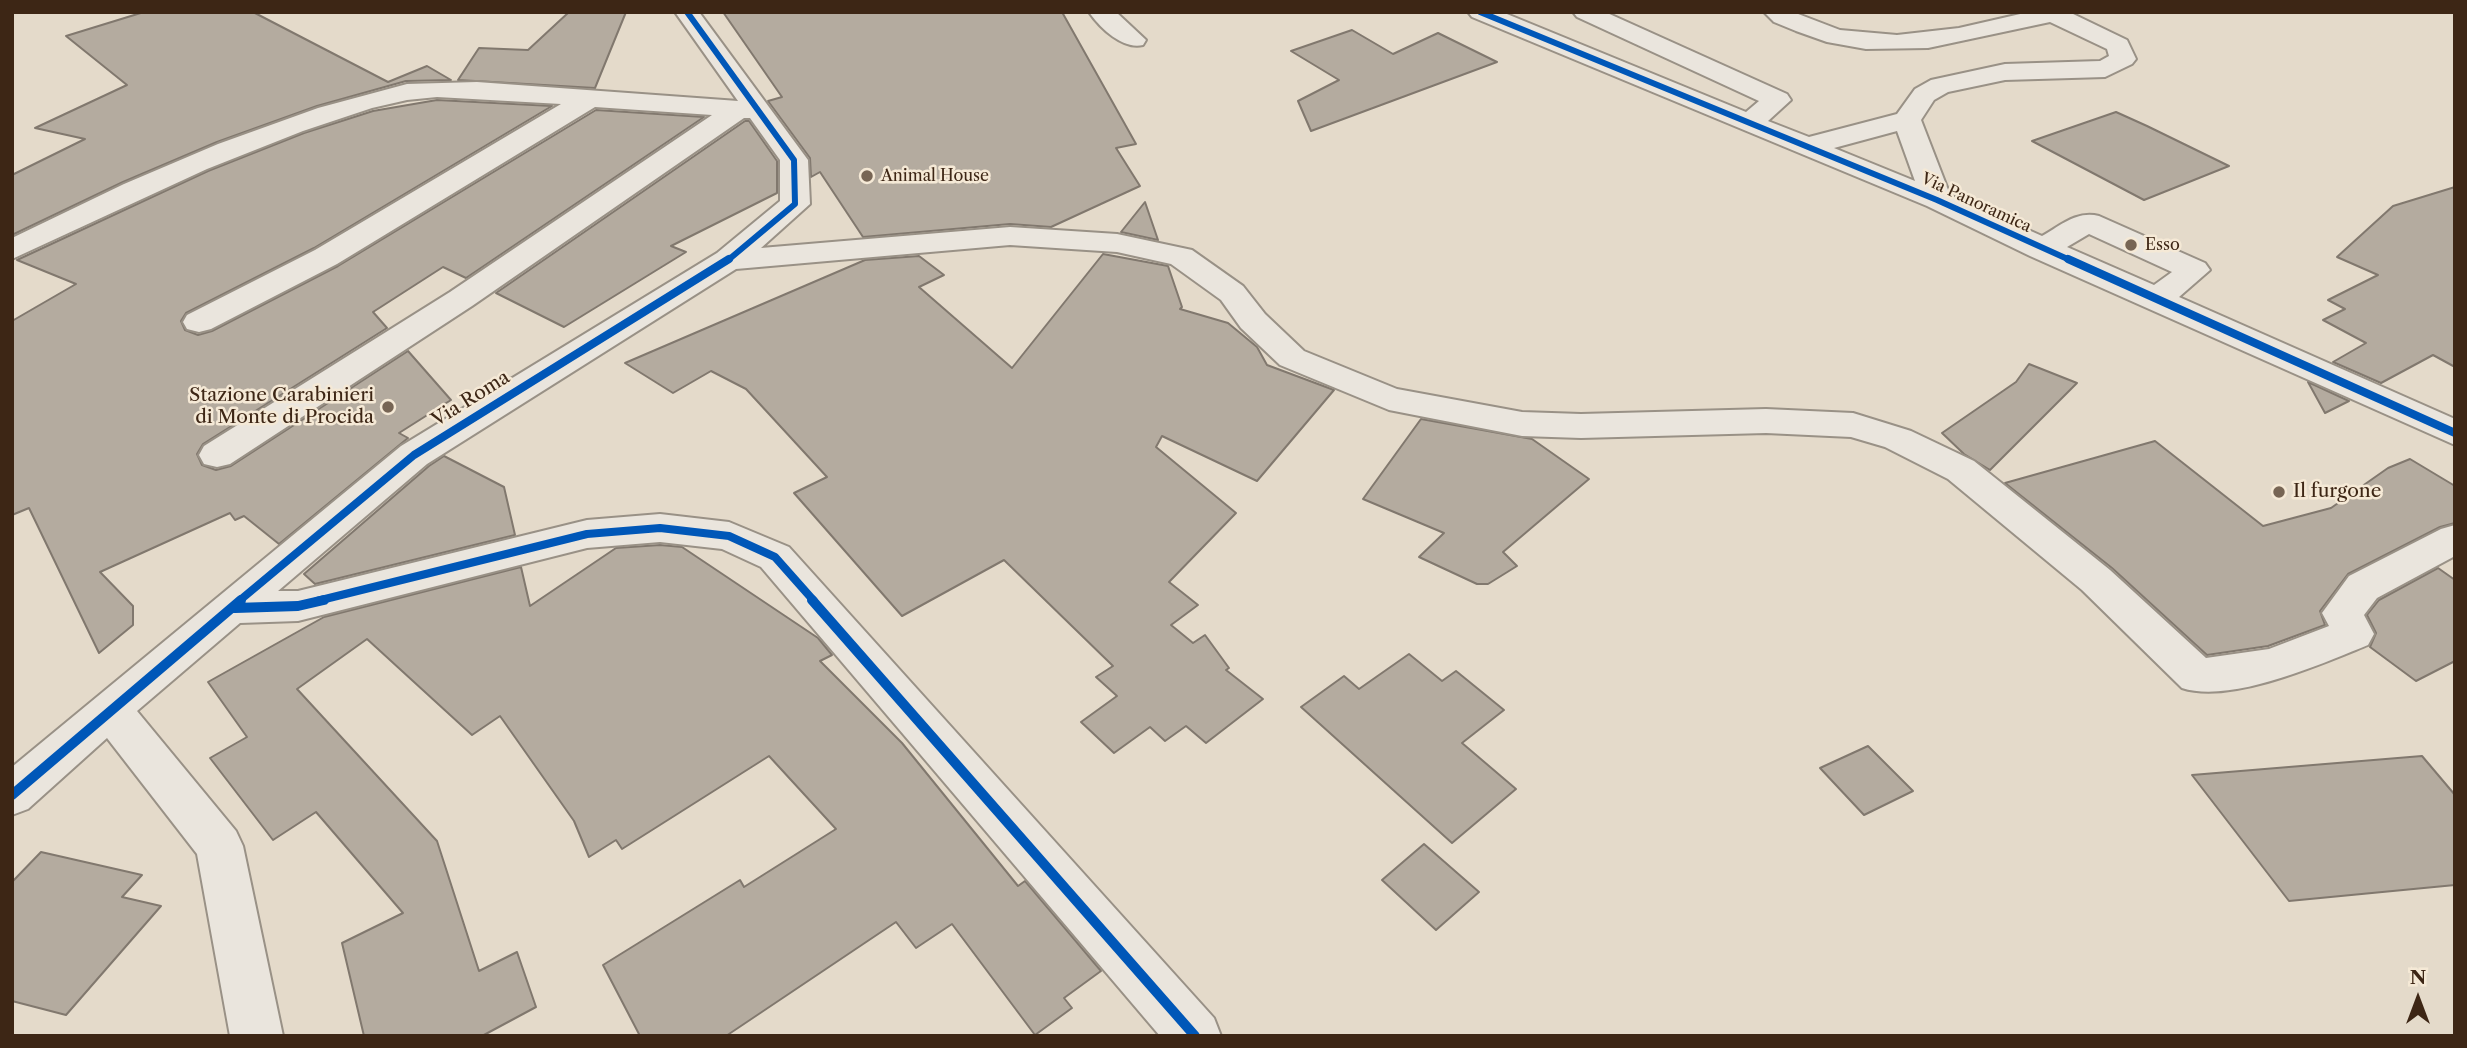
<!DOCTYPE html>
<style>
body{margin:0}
#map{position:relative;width:2467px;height:1048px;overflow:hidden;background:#e4daca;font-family:"Libre Caslon Text",serif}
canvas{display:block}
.frame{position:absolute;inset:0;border:14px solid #3d2615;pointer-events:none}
.north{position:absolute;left:2383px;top:964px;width:70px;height:70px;-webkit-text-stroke:5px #f5e9d6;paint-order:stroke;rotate:0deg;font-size:19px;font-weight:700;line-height:28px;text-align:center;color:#3d2615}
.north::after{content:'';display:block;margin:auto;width:24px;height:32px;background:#3d2615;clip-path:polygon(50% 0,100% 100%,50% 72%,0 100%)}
</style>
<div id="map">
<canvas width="2467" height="1048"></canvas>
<div class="frame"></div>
<div class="north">N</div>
</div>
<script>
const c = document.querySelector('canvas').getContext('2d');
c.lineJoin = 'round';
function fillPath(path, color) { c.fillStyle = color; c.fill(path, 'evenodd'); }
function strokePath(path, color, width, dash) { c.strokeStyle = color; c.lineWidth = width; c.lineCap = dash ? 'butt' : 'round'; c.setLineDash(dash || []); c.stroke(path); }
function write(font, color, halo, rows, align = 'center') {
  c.font = font + ' "Libre Caslon Text",serif'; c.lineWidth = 5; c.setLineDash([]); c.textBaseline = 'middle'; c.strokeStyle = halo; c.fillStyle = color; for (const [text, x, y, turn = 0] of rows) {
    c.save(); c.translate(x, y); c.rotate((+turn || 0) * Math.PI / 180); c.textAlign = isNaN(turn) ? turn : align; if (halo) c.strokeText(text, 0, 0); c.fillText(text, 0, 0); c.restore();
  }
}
const building = new Path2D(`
 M 144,12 L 253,12 L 388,82 L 427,66 L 451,80 L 406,81 L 317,106 L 217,142 L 123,182 L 12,235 L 12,175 L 85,139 L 35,128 L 127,85 L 66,36 Z
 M 569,12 L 626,12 L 595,88 L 458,80 L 479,48 L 528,50 Z
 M 723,12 L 1062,12 L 1136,144 L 1116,148 L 1140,186 L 1051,227 L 1010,224 L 863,237 L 820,172 L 811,177 L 810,158 L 768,101 L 782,97 Z
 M 1352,30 L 1393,54 L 1438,33 L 1497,62 L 1311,131 L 1298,101 L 1339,80 L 1291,51 Z
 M 437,100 L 552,106 L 314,248 L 186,313 L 181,321 L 185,330 L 198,335 L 212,331 L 338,266 L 596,110 L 704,117 L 466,278 L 443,267 L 373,312 L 387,328 L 203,444 L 197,454 L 202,465 L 216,470 L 231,466 L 408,351 L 451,400 L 399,433 L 408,438 L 279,544 L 244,516 L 235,520 L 230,513 L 100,572 L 133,606 L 133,625 L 99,653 L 29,508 L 12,515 L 12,321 L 76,284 L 17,260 L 208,171 L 304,133 L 373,111 Z
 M 2116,112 L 2147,126 L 2229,166 L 2144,200 L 2032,141 Z
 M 745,121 L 749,121 L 777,161 L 777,193 L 671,246 L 686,252 L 564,327 L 496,293 Z
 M 2455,187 L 2455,367 L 2433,355 L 2381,383 L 2333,362 L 2366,343 L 2323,320 L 2345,309 L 2328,300 L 2378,275 L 2337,257 L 2393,206 Z
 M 1145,202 L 1158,240 L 1121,232 Z
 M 1103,254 L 1168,266 L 1182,307 L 1180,309 L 1228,323 L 1257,347 L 1267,365 L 1334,390 L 1257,481 L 1162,436 L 1156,447 L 1236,513 L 1169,582 L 1198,605 L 1171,625 L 1193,643 L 1205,635 L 1229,668 L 1226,670 L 1263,699 L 1206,743 L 1186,726 L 1165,741 L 1150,727 L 1114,753 L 1081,722 L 1117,696 L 1096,677 L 1113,666 L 1004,560 L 902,616 L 794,493 L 827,477 L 746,389 L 711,371 L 673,393 L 625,363 L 865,260 L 919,256 L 944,275 L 919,287 L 1012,368 Z
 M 2029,364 L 2077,383 L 1990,470 L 1964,454 L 1942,433 L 2016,382 Z
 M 2308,382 L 2349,401 L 2325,413 Z
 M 1421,419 L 1532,439 L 1589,479 L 1503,552 L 1517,566 L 1488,584 L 1477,584 L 1419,557 L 1444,533 L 1363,499 Z
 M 2155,441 L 2263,526 L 2331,508 L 2388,468 L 2410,459 L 2455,486 L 2455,523 L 2440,527 L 2348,574 L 2320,611 L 2325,625 L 2268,646 L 2207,655 L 2112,568 L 2005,483 Z
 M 444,456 L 504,487 L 515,535 L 315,584 L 304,574 L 429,466 Z
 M 660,545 L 682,547 L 818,638 L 832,655 L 820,661 L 902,743 L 1018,886 L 1025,881 L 1101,971 L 1064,998 L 1072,1008 L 1035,1035 L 952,924 L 916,948 L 896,922 L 726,1036 L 640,1036 L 603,965 L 740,880 L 744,887 L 836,829 L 769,756 L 622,849 L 616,840 L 589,857 L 574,821 L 500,716 L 472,735 L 367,639 L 297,689 L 437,841 L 479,971 L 517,952 L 536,1007 L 482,1036 L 364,1036 L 342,943 L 403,913 L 316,812 L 273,840 L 210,758 L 247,737 L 208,682 L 324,617 L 521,567 L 530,606 L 616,548 Z
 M 2438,568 L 2455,580 L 2455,661 L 2416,681 L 2370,647 L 2376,633 L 2367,615 L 2379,600 Z
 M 1409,654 L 1442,681 L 1456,671 L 1504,710 L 1462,743 L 1516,789 L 1452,843 L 1301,707 L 1344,676 L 1359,689 Z
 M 1868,746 L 1913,791 L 1864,815 L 1820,768 Z
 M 2422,756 L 2455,795 L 2455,885 L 2289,901 L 2192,775 Z
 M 1424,844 L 1479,892 L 1436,930 L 1382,880 Z
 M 41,852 L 142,875 L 122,897 L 161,906 L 66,1015 L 12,1001 L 12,882 Z`);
fillPath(building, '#b4ab9f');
strokePath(building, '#81786e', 2);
const minor = new Path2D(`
 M 675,12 L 699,12 L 808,160 L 810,204 L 761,248 L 1010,227 L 1117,234 L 1192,250 L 1243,286 L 1265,314 L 1304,351 L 1397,389 L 1522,412 L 1581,414 L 1766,409 L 1853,413 L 1911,431 L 1974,461 L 2110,570 L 2206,658 L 2269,649 L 2329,626 L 2322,613 L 2349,576 L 2441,529 L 2455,525 L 2455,556 L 2377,598 L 2364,615 L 2374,634 L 2368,645 C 2321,664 2231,704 2182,688 L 2082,590 L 1948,479 L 1885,447 L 1851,437 L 1766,433 L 1581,438 L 1522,436 L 1389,410 L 1280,365 L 1241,328 L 1221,300 L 1171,264 L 1117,252 L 1010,245 L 736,269 L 427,464 L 278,591 L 298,591 L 587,520 L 660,514 L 729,522 L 789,547 L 1214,1018 L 1221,1036 L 1160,1036 L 761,567 L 722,549 L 660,542 L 587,548 L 298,621 L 240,623 L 137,711 L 236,831 L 243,846 L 283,1036 L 230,1036 L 197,854 L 107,738 L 28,809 L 12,815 L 12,767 L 401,446 L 717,253 L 780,201 L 780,160 L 750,118 L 744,118 L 472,306 L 230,464 L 217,467 L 204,464 L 199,455 L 204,446 L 450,292 L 712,115 L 595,107 L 337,264 L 211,329 L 199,332 L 187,329 L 183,322 L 187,315 L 315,250 L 561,104 L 437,97 L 407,100 L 372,108 L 303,131 L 207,169 L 12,259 L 12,238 L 124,184 L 218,144 L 318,108 L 407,84 L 477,82 L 738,101 Z
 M 1089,12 L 1116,12 L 1146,40 L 1143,45 C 1123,50 1100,28 1089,12 Z
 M 1468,12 L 1502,12 L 1746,112 L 1759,101 L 1577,17 L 1573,12 L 1605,12 L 1787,94 L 1791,100 L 1768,121 L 1809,137 L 1897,114 L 1915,89 L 1931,80 L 2005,64 L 2100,61 L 2109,56 L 2107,49 L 2050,22 L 1928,48 L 1866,49 L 1827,42 L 1796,31 L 1774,22 L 1764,12 L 1793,12 L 1840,30 L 1897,35 L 1959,28 L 2029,12 L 2069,12 L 2127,40 L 2136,59 L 2132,64 L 2105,77 L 2005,80 L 1948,92 L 1934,100 L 1921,120 L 1950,195 L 2042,236 C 2060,226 2077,210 2099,216 L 2205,263 L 2210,270 L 2179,297 L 2455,419 L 2455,445 L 2030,256 L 1927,206 L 1472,17 ZM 1897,131 L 1915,181 L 1834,148 ZM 2089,234 L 2172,272 L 2154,285 L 2067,247 Z`);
strokePath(minor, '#999186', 4);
fillPath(minor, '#eae5dd');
strokePath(new Path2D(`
 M 687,12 L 794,160 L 795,204 L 727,261
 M 1480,12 L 1937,200 L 2072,261`), '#0057b8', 6);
strokePath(new Path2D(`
 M 2068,259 L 2455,433
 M 239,601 L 414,455 L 729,259
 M 317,601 L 587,534 L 660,528 L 729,536 L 775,557 L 814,601`), '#0057b8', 8);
strokePath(new Path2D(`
 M 812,600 L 1195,1036
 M 235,608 L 298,606 L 324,600
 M 12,795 L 241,600`), '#0057b8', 10);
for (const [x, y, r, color] of [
 [867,176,7,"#776554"],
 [2131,245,7,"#776554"],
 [388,407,7,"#776554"],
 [2279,492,7,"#776554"]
]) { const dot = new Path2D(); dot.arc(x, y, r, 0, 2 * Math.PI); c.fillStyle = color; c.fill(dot); strokePath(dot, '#f5e9d6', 2.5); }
write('16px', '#3d2615', '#f5e9d6', [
 ["Animal House",881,176],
 ["Esso",2145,245]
], 'left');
write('16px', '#3d2615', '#f5e9d6', [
 ["Via Panoramica",1976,203,25]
]);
write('19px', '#3d2615', '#f5e9d6', [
 ["Stazione Carabinieri",374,396],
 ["di Monte di Procida",374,418],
 ["Il furgone",2293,492,"left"]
], 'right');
write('19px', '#3d2615', '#f5e9d6', [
 ["Via Roma",471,399,-32]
]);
</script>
